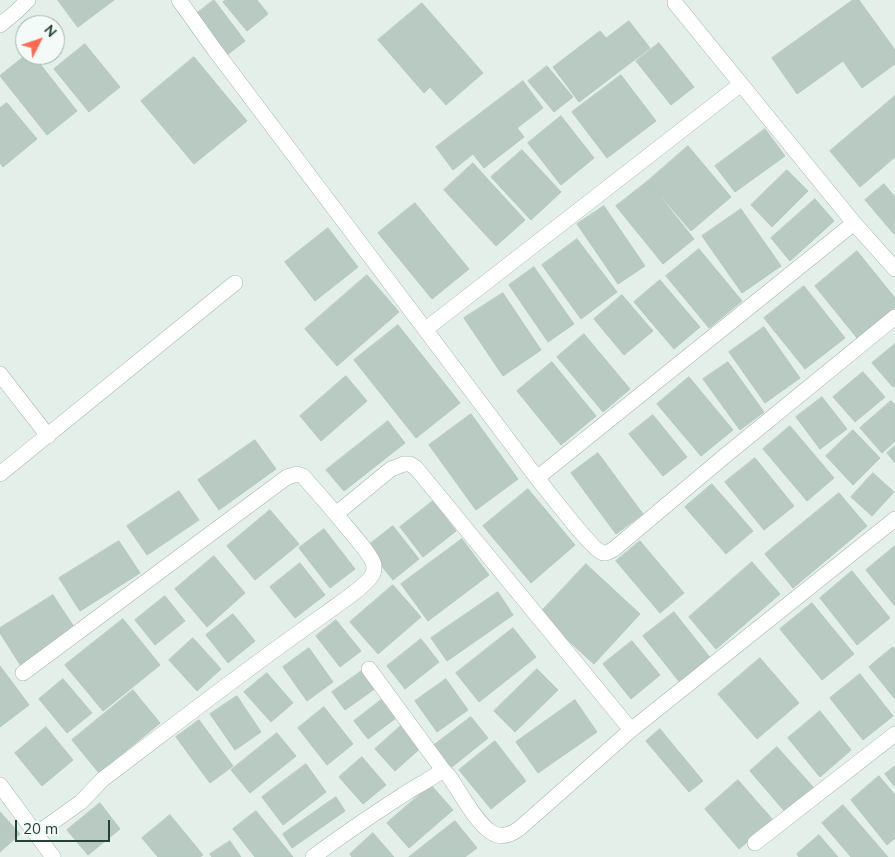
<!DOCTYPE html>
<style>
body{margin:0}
#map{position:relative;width:895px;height:857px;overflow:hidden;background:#e3efe8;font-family:Mulish,sans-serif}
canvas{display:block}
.north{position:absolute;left:15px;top:15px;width:50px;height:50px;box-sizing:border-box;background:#f4faf7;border:1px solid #9fb1aa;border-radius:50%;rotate:49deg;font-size:14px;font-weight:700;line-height:20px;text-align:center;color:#204336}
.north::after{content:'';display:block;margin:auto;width:18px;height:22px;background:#ff6951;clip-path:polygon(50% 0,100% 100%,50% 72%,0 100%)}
.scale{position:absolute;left:15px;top:820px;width:95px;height:22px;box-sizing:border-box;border:2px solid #204336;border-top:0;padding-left:6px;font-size:15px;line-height:18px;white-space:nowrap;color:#204336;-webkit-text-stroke:4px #f4faf7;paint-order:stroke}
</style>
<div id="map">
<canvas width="895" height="857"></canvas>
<div class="north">N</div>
<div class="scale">20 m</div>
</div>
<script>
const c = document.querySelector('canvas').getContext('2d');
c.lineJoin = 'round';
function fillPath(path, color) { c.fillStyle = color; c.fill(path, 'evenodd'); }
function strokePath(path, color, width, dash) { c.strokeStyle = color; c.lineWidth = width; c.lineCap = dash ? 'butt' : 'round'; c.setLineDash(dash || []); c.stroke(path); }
const building = new Path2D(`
 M 58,0 L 114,0 L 78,27 Z
 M 214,0 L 245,41 L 227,55 L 196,14 Z
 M 226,0 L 257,0 L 268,14 L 247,31 L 223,2 Z
 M 853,0 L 859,0 L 895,50 L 895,64 L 862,88 L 843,61 L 797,94 L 772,58 Z
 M 422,3 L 483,73 L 446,105 L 430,87 L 424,93 L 378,40 Z
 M 629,21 L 650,48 L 579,102 L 553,67 L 600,31 L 606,38 Z
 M 659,43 L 694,87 L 671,105 L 636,61 Z
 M 85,44 L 120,87 L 89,112 L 54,69 Z
 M 26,55 L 33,55 L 77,111 L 47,135 L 0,76 Z
 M 194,57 L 247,121 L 194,164 L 141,101 Z
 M 547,66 L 573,97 L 554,112 L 528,81 Z
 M 621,75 L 656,121 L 607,158 L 572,112 Z
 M 523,81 L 543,108 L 517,128 L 524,137 L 484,168 L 473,154 L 453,170 L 436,147 Z
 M 895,96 L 895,157 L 860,187 L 830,151 Z
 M 7,103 L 37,139 L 3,167 L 0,163 L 0,108 Z
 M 561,116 L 594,158 L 561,185 L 528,143 Z
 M 765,129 L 785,156 L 735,192 L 715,166 Z
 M 688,146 L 731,197 L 691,231 L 648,181 Z
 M 522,150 L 561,192 L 531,220 L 491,177 Z
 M 473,163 L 525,220 L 496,246 L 444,190 Z
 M 787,170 L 808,191 L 772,227 L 751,205 Z
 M 648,181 L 694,239 L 663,264 L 616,206 Z
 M 884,184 L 895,197 L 894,234 L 865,200 Z
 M 815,199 L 834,221 L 790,261 L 771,238 Z
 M 415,203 L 469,269 L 432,299 L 378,233 Z
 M 604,206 L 645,266 L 618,284 L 577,224 Z
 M 741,209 L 781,266 L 742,293 L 702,236 Z
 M 328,228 L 358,267 L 315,301 L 285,262 Z
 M 577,239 L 617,292 L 581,319 L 542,265 Z
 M 699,249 L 742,301 L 709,328 L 666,276 Z
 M 857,251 L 895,298 L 895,307 L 857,338 L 815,286 Z
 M 534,267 L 574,324 L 548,342 L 509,285 Z
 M 367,275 L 399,312 L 337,366 L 305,329 Z
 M 660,280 L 700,327 L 674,349 L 634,302 Z
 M 804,286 L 845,338 L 805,369 L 764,318 Z
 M 503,293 L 541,350 L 503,376 L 464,318 Z
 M 622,295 L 653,331 L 624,355 L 594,319 Z
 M 398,325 L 460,403 L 416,438 L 354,360 Z
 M 764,327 L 800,378 L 765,403 L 729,352 Z
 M 584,334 L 630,389 L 603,412 L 557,357 Z
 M 895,344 L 895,386 L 893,387 L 872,363 Z
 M 552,362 L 596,416 L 561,445 L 517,391 Z
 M 728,362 L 764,412 L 740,430 L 703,379 Z
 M 863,372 L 885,397 L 855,422 L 833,397 Z
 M 346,376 L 367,401 L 321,441 L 300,416 Z
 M 689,377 L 733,430 L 701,456 L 657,404 Z
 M 822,397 L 847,429 L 820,449 L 796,417 Z
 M 891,401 L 895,405 L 895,441 L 882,453 L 860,428 Z
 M 471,414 L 518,479 L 476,510 L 429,445 Z
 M 653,415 L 687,457 L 663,476 L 629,434 Z
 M 388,421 L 405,443 L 344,491 L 326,470 Z
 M 790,426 L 834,478 L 807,501 L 763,449 Z
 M 853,430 L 880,458 L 853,485 L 826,456 Z
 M 255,440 L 276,469 L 219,510 L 198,480 Z
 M 895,446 L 895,463 L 887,453 Z
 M 598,453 L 643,514 L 616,534 L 571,473 Z
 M 755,458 L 794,506 L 764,530 L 725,482 Z
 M 873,473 L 894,492 L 872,516 L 851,497 Z
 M 712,484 L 753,531 L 726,554 L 685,507 Z
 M 528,489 L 575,545 L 531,583 L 483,526 Z
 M 179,491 L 199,520 L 147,555 L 127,526 Z
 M 839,493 L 867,526 L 793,588 L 765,554 Z
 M 433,501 L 456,531 L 423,557 L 400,527 Z
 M 270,510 L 299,544 L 255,580 L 227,546 Z
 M 393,526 L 419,559 L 393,580 L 366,547 Z
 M 324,529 L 355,569 L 330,588 L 299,548 Z
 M 462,539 L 489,575 L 428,621 L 401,584 Z
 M 119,541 L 140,573 L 80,611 L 59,578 Z
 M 640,541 L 684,593 L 660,613 L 616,561 Z
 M 895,546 L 895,606 L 866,570 Z
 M 214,556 L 245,593 L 207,627 L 175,589 Z
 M 752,562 L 780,594 L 716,649 L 689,617 Z
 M 300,563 L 325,595 L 295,618 L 270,587 Z
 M 586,564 L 640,614 L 594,664 L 539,614 Z
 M 852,571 L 890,618 L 857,645 L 820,598 Z
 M 393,585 L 421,617 L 378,654 L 350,622 Z
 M 498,592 L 513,615 L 447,661 L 431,638 Z
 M 53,595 L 76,630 L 21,666 L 0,633 L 0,628 Z
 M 165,596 L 185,621 L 155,645 L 135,620 Z
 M 812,603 L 854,654 L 822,680 L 780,629 Z
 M 674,612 L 712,660 L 681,684 L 643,636 Z
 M 233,614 L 255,641 L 228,663 L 206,635 Z
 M 123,619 L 160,665 L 103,711 L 65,665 Z
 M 336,620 L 361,651 L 340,667 L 316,636 Z
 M 513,628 L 536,657 L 479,702 L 456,673 Z
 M 193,638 L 221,669 L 197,691 L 169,660 Z
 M 421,639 L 439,662 L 405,689 L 387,666 Z
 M 632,641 L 660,675 L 631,699 L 603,664 Z
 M 893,647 L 895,649 L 895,699 L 869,667 Z
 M 309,648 L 333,682 L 307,701 L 283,667 Z
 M 760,658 L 799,703 L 757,739 L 718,694 Z
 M 0,666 L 29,705 L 0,727 Z
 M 537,669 L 558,690 L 515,732 L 494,711 Z
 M 363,670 L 376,688 L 345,710 L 332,692 Z
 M 267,673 L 293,703 L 271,722 L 244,692 Z
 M 860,674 L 893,716 L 863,740 L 830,698 Z
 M 63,679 L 92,713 L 67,733 L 39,699 Z
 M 446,679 L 468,710 L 437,732 L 415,701 Z
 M 133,690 L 160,723 L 99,773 L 72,740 Z
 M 237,696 L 261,732 L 235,750 L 210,714 Z
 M 385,697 L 400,715 L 368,739 L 354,721 Z
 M 575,700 L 597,732 L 538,773 L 516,742 Z
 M 324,707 L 353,744 L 327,765 L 298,728 Z
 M 820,711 L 851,750 L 820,777 L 788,738 Z
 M 471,717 L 488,738 L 447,771 L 429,749 Z
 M 199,720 L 233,766 L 210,783 L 176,737 Z
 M 404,723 L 424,745 L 395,771 L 375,749 Z
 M 46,727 L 73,760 L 42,786 L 15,753 Z
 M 660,729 L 703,781 L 689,792 L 646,741 Z
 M 277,733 L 296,756 L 250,793 L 231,770 Z
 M 495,741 L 526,781 L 491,809 L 459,770 Z
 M 777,747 L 814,788 L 786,813 L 750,771 Z
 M 362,757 L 386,785 L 363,804 L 339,777 Z
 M 306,764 L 326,792 L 283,825 L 262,797 Z
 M 895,766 L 895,787 L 885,774 Z
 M 879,776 L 895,795 L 895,838 L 887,845 L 851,800 Z
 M 738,780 L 773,820 L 739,849 L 705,809 Z
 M 431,785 L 453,810 L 409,848 L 387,823 Z
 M 336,797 L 345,811 L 292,848 L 283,834 Z
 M 100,803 L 120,829 L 88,855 L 67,830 Z
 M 843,805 L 888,857 L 851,857 L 822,823 Z
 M 256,811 L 293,857 L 255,857 L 233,829 Z
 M 0,812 L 20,834 L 0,852 Z
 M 170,815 L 203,855 L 200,857 L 158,857 L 142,838 Z
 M 455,821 L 477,848 L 465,857 L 409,857 Z
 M 373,833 L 394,857 L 352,857 L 350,854 Z
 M 819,835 L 838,857 L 799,857 L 797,854 Z
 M 230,841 L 241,857 L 212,857 L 210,854 Z`);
fillPath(building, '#b8cac1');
strokePath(building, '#b4c9be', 1);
const minor = new Path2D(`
 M 179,0 L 214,49 L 537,478 C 547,490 592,550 603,553 C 606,554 610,551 614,549 L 726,455 L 895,317
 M 675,3 L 854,223 L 895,269
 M 0,25 L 16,12 L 28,0
 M 426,329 L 741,84
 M 0,374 L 48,436
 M 0,474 L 235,283
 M 537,478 L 854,223
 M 369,669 L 443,770
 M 23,673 L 287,477 L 297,474 L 303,476 L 336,514 L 391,469 L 404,464 L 410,464 L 416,468 L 631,730
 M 0,785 L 53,857
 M 36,834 L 81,802 L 103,779 L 115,770 C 185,717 253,664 325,614 C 335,606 370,584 373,573 C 374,571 374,567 374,565 C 371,553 344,525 336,514
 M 755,843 L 895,734
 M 313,857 C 342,835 372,815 403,795 C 416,786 430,780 443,770 L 448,775 C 459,790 476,823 491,832 C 501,839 512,834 520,828 L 631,730 L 895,519`);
strokePath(minor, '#a5b8af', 16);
strokePath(minor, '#fff', 15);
</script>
